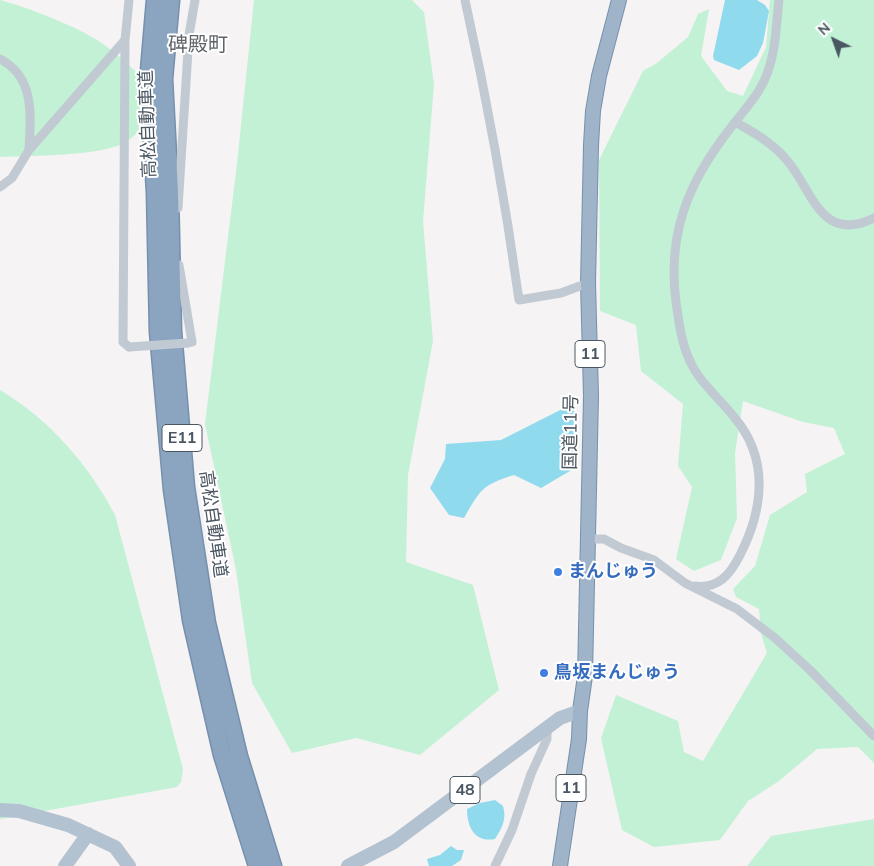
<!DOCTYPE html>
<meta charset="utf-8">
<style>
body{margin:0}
#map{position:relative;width:874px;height:866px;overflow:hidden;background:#f5f3f3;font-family:Mulish,sans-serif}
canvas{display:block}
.north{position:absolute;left:809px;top:15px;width:50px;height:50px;-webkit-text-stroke:4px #fff;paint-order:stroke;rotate:318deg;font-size:14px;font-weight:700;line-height:20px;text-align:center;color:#4a5661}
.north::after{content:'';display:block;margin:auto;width:18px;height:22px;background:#4a5661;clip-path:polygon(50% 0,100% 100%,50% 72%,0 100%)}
</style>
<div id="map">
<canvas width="874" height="866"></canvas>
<div class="north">N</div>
</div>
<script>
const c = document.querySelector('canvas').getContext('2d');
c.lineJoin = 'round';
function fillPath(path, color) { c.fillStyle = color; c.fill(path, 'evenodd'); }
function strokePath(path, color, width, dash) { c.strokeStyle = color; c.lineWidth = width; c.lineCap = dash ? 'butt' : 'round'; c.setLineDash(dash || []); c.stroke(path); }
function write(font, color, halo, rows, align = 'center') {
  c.font = font + ' Mulish,"Noto Sans JP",sans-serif'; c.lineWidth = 4; c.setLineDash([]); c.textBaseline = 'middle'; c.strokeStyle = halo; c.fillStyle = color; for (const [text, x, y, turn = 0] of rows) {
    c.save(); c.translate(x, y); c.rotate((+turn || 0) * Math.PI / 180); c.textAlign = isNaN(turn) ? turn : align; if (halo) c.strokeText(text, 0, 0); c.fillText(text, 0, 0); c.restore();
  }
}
fillPath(new Path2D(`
 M 0,0 C 29,8 79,27 103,44 C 119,55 133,69 147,82 L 147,122 C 140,130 133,138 124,143 C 97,157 32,155 0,157 Z
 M 254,0 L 412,0 L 424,12 L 434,84 L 423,221 L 433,341 L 408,475 L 406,562 L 473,585 L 499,690 L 420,755 L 356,738 L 292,753 L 252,683 L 236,570 L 205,424 L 237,164 Z
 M 770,0 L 874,0 L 874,763 L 858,747 L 817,749 L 779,781 L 748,801 L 720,840 L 654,847 L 622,830 L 601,738 L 616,695 L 678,721 L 684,752 L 703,761 L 767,653 L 761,634 L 759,609 L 736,597 L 733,589 L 755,566 L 770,515 L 807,492 L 805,474 L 845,454 L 834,428 L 803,422 L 743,401 L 735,453 L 737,518 L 721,560 L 694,571 L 676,559 L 692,487 L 678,466 L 683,404 L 641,371 L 636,325 L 600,311 L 599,160 L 643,71 L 657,63 L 688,37 L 698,14 L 709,9 L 701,56 L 727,91 L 743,96 L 766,47 Z
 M 0,390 C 49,419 89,465 115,515 L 183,769 L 181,782 L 177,787 L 0,819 Z
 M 874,819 L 874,866 L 747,866 L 771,836 Z`), '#c3f1d5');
fillPath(new Path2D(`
 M 725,0 L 757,0 L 765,5 L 769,11 L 763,43 L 757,56 L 739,70 L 714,60 L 713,56 Z
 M 574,403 L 575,468 L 541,488 L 514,475 C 482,485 480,490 464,518 L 449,515 L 430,488 L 445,459 L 446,444 L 501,440 Z
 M 495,800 L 503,806 C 507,819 502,828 495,839 C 474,843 467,826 467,809 L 480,803 Z
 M 451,846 L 457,850 L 464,850 L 461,860 L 452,866 L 429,866 L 427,859 L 440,855 Z`), '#90daee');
const trunk = new Path2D(`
 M 560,866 L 579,739 L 580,711 L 585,676 L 591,396 L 588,283 L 591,145 L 593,111 L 599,76 L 619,0`);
const motorway = new Path2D(`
 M 155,0 L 148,82 L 155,192 L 158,332 L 172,490 L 191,620 L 222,755 L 257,866
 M 171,0 L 164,79 L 170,192 L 173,331 L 186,487 L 207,623 L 239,756 L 273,866`);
strokePath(trunk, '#7690ad', 16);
strokePath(motorway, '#7690ad', 19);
strokePath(new Path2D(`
 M 465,0 C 487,99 505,199 519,300 L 561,293 L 588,283
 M 0,59 C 35,77 31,116 29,149
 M 735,122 C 753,132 771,142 785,158 C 812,187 819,245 874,218
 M 0,187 L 12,178 L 29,150 L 125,40
 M 178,208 L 189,35 L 195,0
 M 179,265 L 192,342 L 188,343
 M 129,347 L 123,342 L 125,40 L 129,0
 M 588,539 L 604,539 L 621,548 L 654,560 L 685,583 L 737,609 L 775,638 L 810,670 L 874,736
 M 695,586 C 718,589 730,575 740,555 C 763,510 770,459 734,417 C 720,399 699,382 690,361 C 681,342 679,322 676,302 C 667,234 688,183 729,130 C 742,112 759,96 767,74 C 776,51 776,25 779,0
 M 495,866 L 512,830 L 531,774 L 547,739 L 547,730`), '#c1cad2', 9);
strokePath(new Path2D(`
 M 0,810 L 19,811 L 68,825 L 115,847 L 129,866
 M 65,866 L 88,834
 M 348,866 L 394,842 L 560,718 L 580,711`), '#b3c2d1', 14);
strokePath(trunk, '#9fb4c9', 14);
strokePath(motorway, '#8ba5c1', 16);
strokePath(new Path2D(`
 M 129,347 L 188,343`), '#c1cad2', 9);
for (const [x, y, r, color] of [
 [558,572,5,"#3f7fe0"],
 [544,673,5,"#3f7fe0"]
]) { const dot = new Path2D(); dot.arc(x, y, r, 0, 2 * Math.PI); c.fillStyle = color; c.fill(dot); strokePath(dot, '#fff', 2); }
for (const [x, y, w] of [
 [590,354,30],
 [182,438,40],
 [571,788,30],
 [465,790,30]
]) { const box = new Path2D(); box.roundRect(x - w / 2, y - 13.5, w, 27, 4); c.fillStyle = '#fff'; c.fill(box); strokePath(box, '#4a5661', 1); }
write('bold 16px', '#4a5661', null, [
 ["11",590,354],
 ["E11",182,438],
 ["11",571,788],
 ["48",465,790]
]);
write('18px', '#4a5661', '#fff', [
 ["高松自動車道",148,124,-92],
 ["国道11号",571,432,-89],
 ["高松自動車道",213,524,82]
]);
write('bold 18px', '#366cbe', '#fff', [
 ["まんじゅう",568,572],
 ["鳥坂まんじゅう",554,673]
], 'left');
write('20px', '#5f6368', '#fff', [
 ["碑殿町",198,45]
]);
</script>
